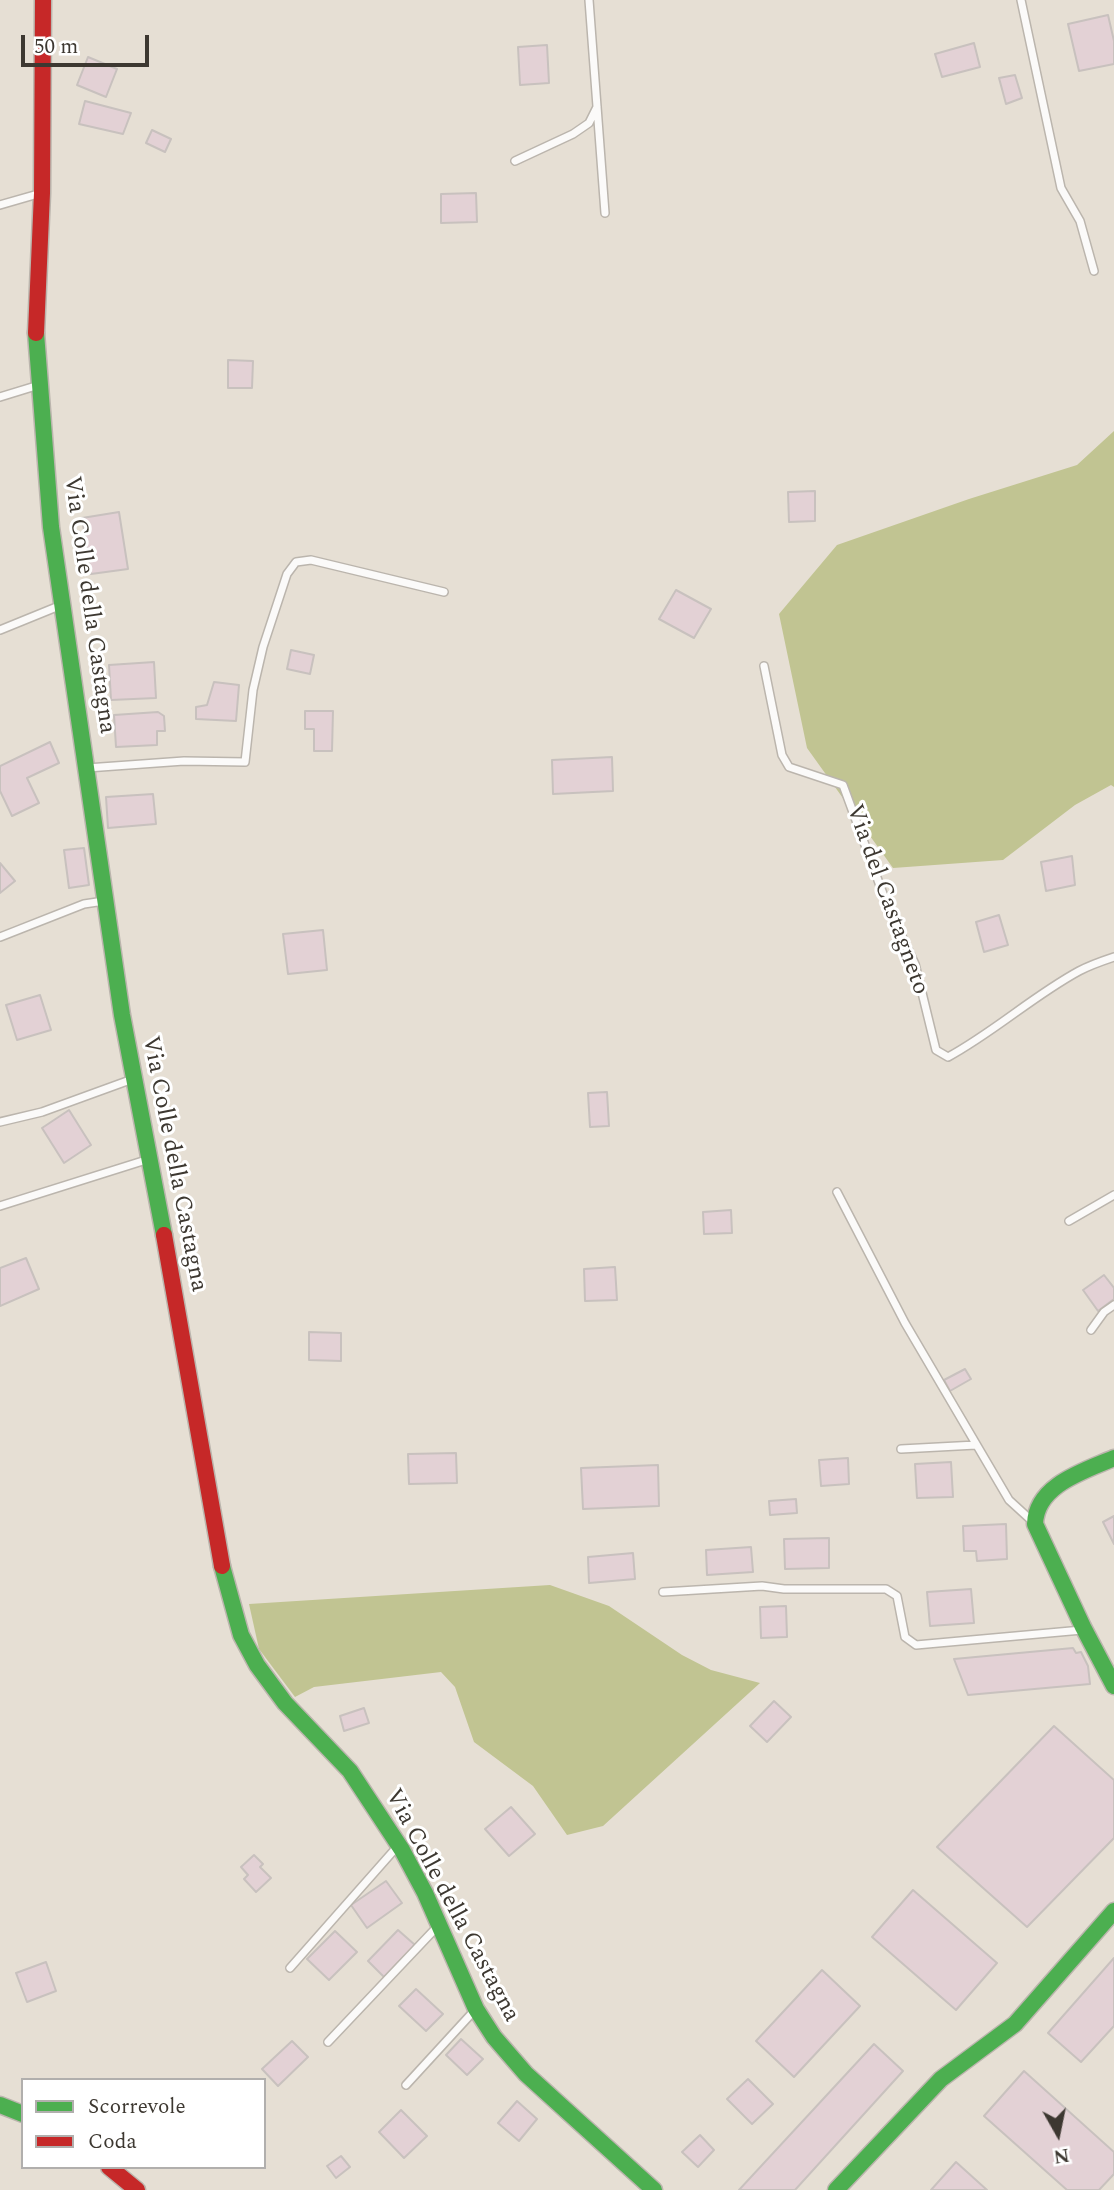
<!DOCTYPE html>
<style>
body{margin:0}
#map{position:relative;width:1114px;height:2190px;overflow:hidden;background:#e6dfd4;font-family:Spectral,serif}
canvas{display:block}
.legend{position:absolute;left:21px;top:2078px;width:245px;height:91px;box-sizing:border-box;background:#fff;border:2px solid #b1afad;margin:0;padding:9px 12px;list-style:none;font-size:21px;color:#3d3831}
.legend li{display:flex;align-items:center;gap:14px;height:35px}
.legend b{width:35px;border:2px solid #b1afad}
.north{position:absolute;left:1023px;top:2099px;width:70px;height:70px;-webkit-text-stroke:5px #fff;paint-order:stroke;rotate:171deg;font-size:19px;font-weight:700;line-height:28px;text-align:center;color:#3d3831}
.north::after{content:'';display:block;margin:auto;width:24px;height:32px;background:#3d3831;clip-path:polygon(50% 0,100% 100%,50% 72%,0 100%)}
.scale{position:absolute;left:21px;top:35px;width:128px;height:32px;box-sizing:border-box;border:4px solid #3d3831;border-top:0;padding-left:9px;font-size:21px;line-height:24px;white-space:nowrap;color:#3d3831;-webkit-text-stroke:5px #fff;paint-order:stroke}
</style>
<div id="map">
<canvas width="1114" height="2190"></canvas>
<ul class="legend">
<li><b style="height:9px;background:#4caf50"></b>Scorrevole</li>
<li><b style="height:9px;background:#c62828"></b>Coda</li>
</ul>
<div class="north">N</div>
<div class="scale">50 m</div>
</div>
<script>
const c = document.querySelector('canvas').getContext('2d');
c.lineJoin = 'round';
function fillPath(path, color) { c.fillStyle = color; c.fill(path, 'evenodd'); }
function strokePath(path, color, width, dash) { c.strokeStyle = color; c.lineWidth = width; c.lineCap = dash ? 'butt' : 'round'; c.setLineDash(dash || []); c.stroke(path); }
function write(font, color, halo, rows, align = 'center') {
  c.font = font + ' Spectral,serif'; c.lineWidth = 6; c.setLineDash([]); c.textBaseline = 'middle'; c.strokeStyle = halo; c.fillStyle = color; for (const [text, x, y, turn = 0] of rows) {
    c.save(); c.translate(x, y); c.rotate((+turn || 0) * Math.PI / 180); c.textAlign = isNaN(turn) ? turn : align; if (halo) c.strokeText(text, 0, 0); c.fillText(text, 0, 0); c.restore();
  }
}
fillPath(new Path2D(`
 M 1114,431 L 1114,787 L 1111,785 L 1075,805 L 1003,860 L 893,868 L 807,748 L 779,614 L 837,545 L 969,499 L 1077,465 Z
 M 550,1585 L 609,1606 L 682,1655 L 711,1670 L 760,1683 L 603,1826 L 567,1835 L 533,1786 L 474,1742 L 455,1687 L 441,1672 L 314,1687 L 295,1697 L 259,1649 L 249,1604 Z`), '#c1c492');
const building = new Path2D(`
 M 1108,15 L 1114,41 L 1114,64 L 1079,71 L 1068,24 Z
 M 974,43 L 980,67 L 942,77 L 935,54 Z
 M 547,45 L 549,83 L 520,85 L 518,47 Z
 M 88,57 L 117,69 L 106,97 L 77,85 Z
 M 1015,75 L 1022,98 L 1006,104 L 999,78 Z
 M 85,101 L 131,113 L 123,134 L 79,124 Z
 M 152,130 L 171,139 L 165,152 L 146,143 Z
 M 476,193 L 477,222 L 441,223 L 441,194 Z
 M 228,360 L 253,361 L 252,388 L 228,388 Z
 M 815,491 L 815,521 L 789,522 L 788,492 Z
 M 119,512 L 128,569 L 91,574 L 82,518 Z
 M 676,590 L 711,609 L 694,638 L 659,619 Z
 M 291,650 L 314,655 L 310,674 L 287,669 Z
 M 154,662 L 156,698 L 111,700 L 109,665 Z
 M 214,682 L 239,685 L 236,721 L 196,719 L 196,707 L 207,705 Z
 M 305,711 L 333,711 L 332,751 L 314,751 L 314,729 L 305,729 Z
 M 158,712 L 164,716 L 165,731 L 157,731 L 157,745 L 116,747 L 114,715 Z
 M 50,742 L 59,763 L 27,778 L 39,803 L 12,816 L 0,791 L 0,766 Z
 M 612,757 L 613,791 L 553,794 L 552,760 Z
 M 153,794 L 156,824 L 108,828 L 106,797 Z
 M 84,848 L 89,885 L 69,888 L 64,850 Z
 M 1072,856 L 1075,885 L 1046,891 L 1041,862 Z
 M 0,863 L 15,881 L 0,893 Z
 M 999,915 L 1008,945 L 984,952 L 976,922 Z
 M 323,930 L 327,970 L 288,974 L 283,934 Z
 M 40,995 L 51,1030 L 17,1040 L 6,1005 Z
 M 607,1092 L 609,1126 L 590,1127 L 588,1093 Z
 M 69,1110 L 91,1145 L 64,1163 L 42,1128 Z
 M 731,1210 L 732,1233 L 704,1234 L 703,1212 Z
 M 26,1258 L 39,1289 L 0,1306 L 0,1268 Z
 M 615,1267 L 617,1300 L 585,1301 L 584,1269 Z
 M 1104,1275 L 1114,1288 L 1114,1299 L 1098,1311 L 1083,1290 Z
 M 309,1332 L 341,1333 L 341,1361 L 309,1360 Z
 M 965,1369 L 971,1379 L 950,1391 L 944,1380 Z
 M 456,1453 L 457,1483 L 409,1484 L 408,1454 Z
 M 848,1458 L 849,1484 L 821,1486 L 819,1460 Z
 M 951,1462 L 953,1497 L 917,1498 L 915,1464 Z
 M 658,1465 L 659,1506 L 583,1509 L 581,1468 Z
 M 796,1499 L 797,1513 L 770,1515 L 769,1501 Z
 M 1114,1516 L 1114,1544 L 1103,1522 Z
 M 1006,1524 L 1007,1559 L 977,1561 L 976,1551 L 964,1551 L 963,1526 Z
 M 829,1538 L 829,1568 L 785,1569 L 784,1539 Z
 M 751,1547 L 753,1572 L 707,1575 L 706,1550 Z
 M 633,1553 L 635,1579 L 589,1583 L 588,1557 Z
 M 971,1589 L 974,1623 L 930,1626 L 927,1592 Z
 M 786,1606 L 787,1637 L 761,1638 L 760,1607 Z
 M 1073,1648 L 1076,1653 L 1081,1652 L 1088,1666 L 1090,1684 L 968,1695 L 954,1659 Z
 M 774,1701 L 791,1717 L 767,1742 L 750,1726 Z
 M 364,1708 L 369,1723 L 344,1731 L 340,1716 Z
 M 1054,1726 L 1114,1780 L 1114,1838 L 1027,1927 L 937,1847 Z
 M 511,1807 L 535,1834 L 509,1856 L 485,1829 Z
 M 254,1855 L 263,1864 L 260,1867 L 271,1878 L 256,1892 L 244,1879 L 248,1875 L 241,1867 Z
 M 386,1881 L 402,1903 L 367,1928 L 351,1905 Z
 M 913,1890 L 997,1963 L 956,2010 L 872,1937 Z
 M 398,1930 L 415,1945 L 384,1977 L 368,1961 Z
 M 335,1931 L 357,1952 L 329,1980 L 307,1959 Z
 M 1114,1958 L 1114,2026 L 1081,2062 L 1048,2033 Z
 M 46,1962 L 56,1991 L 27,2002 L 16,1973 Z
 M 822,1970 L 860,2006 L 794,2077 L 756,2041 Z
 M 416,1989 L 443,2014 L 426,2031 L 399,2006 Z
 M 461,2039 L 483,2059 L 467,2075 L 446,2055 Z
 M 292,2041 L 308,2057 L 278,2086 L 262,2069 Z
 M 874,2044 L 903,2071 L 795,2190 L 739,2190 Z
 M 1024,2071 L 1114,2152 L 1114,2174 L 1099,2190 L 1067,2190 L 984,2116 Z
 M 748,2079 L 773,2104 L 752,2124 L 727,2099 Z
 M 517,2101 L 537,2119 L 519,2141 L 498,2123 Z
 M 401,2110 L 427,2136 L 404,2158 L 379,2132 Z
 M 700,2135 L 714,2150 L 698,2167 L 682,2152 Z
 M 341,2156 L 350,2167 L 336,2178 L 327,2166 Z
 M 956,2162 L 987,2190 L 931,2190 Z`);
fillPath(building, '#e3d1d5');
strokePath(building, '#c8c1be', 2);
const lane = new Path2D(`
 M 589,0 L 605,213
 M 1021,0 L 1061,188 L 1080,221 L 1094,271
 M 515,161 L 573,134 L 589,123 L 597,107
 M 0,205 L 38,194
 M 0,397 L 39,385
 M 0,630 L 59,606
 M 764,666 L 782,755 L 789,767 L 843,785 L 886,902 L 915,964 L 936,1050 L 948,1057 C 994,1032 1033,996 1079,971 C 1090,965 1102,961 1114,957
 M 87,768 L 184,761 L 245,762 L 253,690 L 263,647 L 287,574 L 296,562 L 311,560 L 444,592
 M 0,937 L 84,904 L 104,901
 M 0,1122 L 42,1112 L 130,1080
 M 837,1192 L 905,1323 L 1009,1500 L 1032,1521
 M 0,1206 L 146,1160
 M 1069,1221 L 1114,1195
 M 1091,1330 L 1104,1312 L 1114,1305
 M 901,1449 L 976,1445
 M 663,1592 L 762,1586 L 784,1589 L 886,1589 L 897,1596 L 905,1637 L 916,1645 L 1082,1630
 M 290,1968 L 396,1848
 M 328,2042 L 436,1928
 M 406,2085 L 473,2012`);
const fast = new Path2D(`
 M 36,333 L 51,527 L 122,1015 L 164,1235
 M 1114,1458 C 1084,1471 1036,1485 1035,1524 L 1083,1627 L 1114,1686
 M 222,1566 L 241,1635 L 257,1665 L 285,1703 L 350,1771 L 402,1850 L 425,1893 L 476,2009 L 494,2037 L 526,2074 L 654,2190
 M 0,2105 L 23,2114
 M 836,2190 L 941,2079 L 1015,2024 L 1114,1911`);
const jam = new Path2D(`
 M 36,333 L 42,193 L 43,0
 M 164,1235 L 222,1566
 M 109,2167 L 137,2190`);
strokePath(lane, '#bbb5ad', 10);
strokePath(fast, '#bbb5ad', 19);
strokePath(jam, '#bbb5ad', 19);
strokePath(lane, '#fbfaf9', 7);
strokePath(fast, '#4caf50', 16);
strokePath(jam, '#c62828', 16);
write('24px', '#3d3831', '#fff', [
 ["Via Colle della Castagna",88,605,82],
 ["Via del Castagneto",886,900,70],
 ["Via Colle della Castagna",173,1164,79],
 ["Via Colle della Castagna",451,1906,62]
]);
</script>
